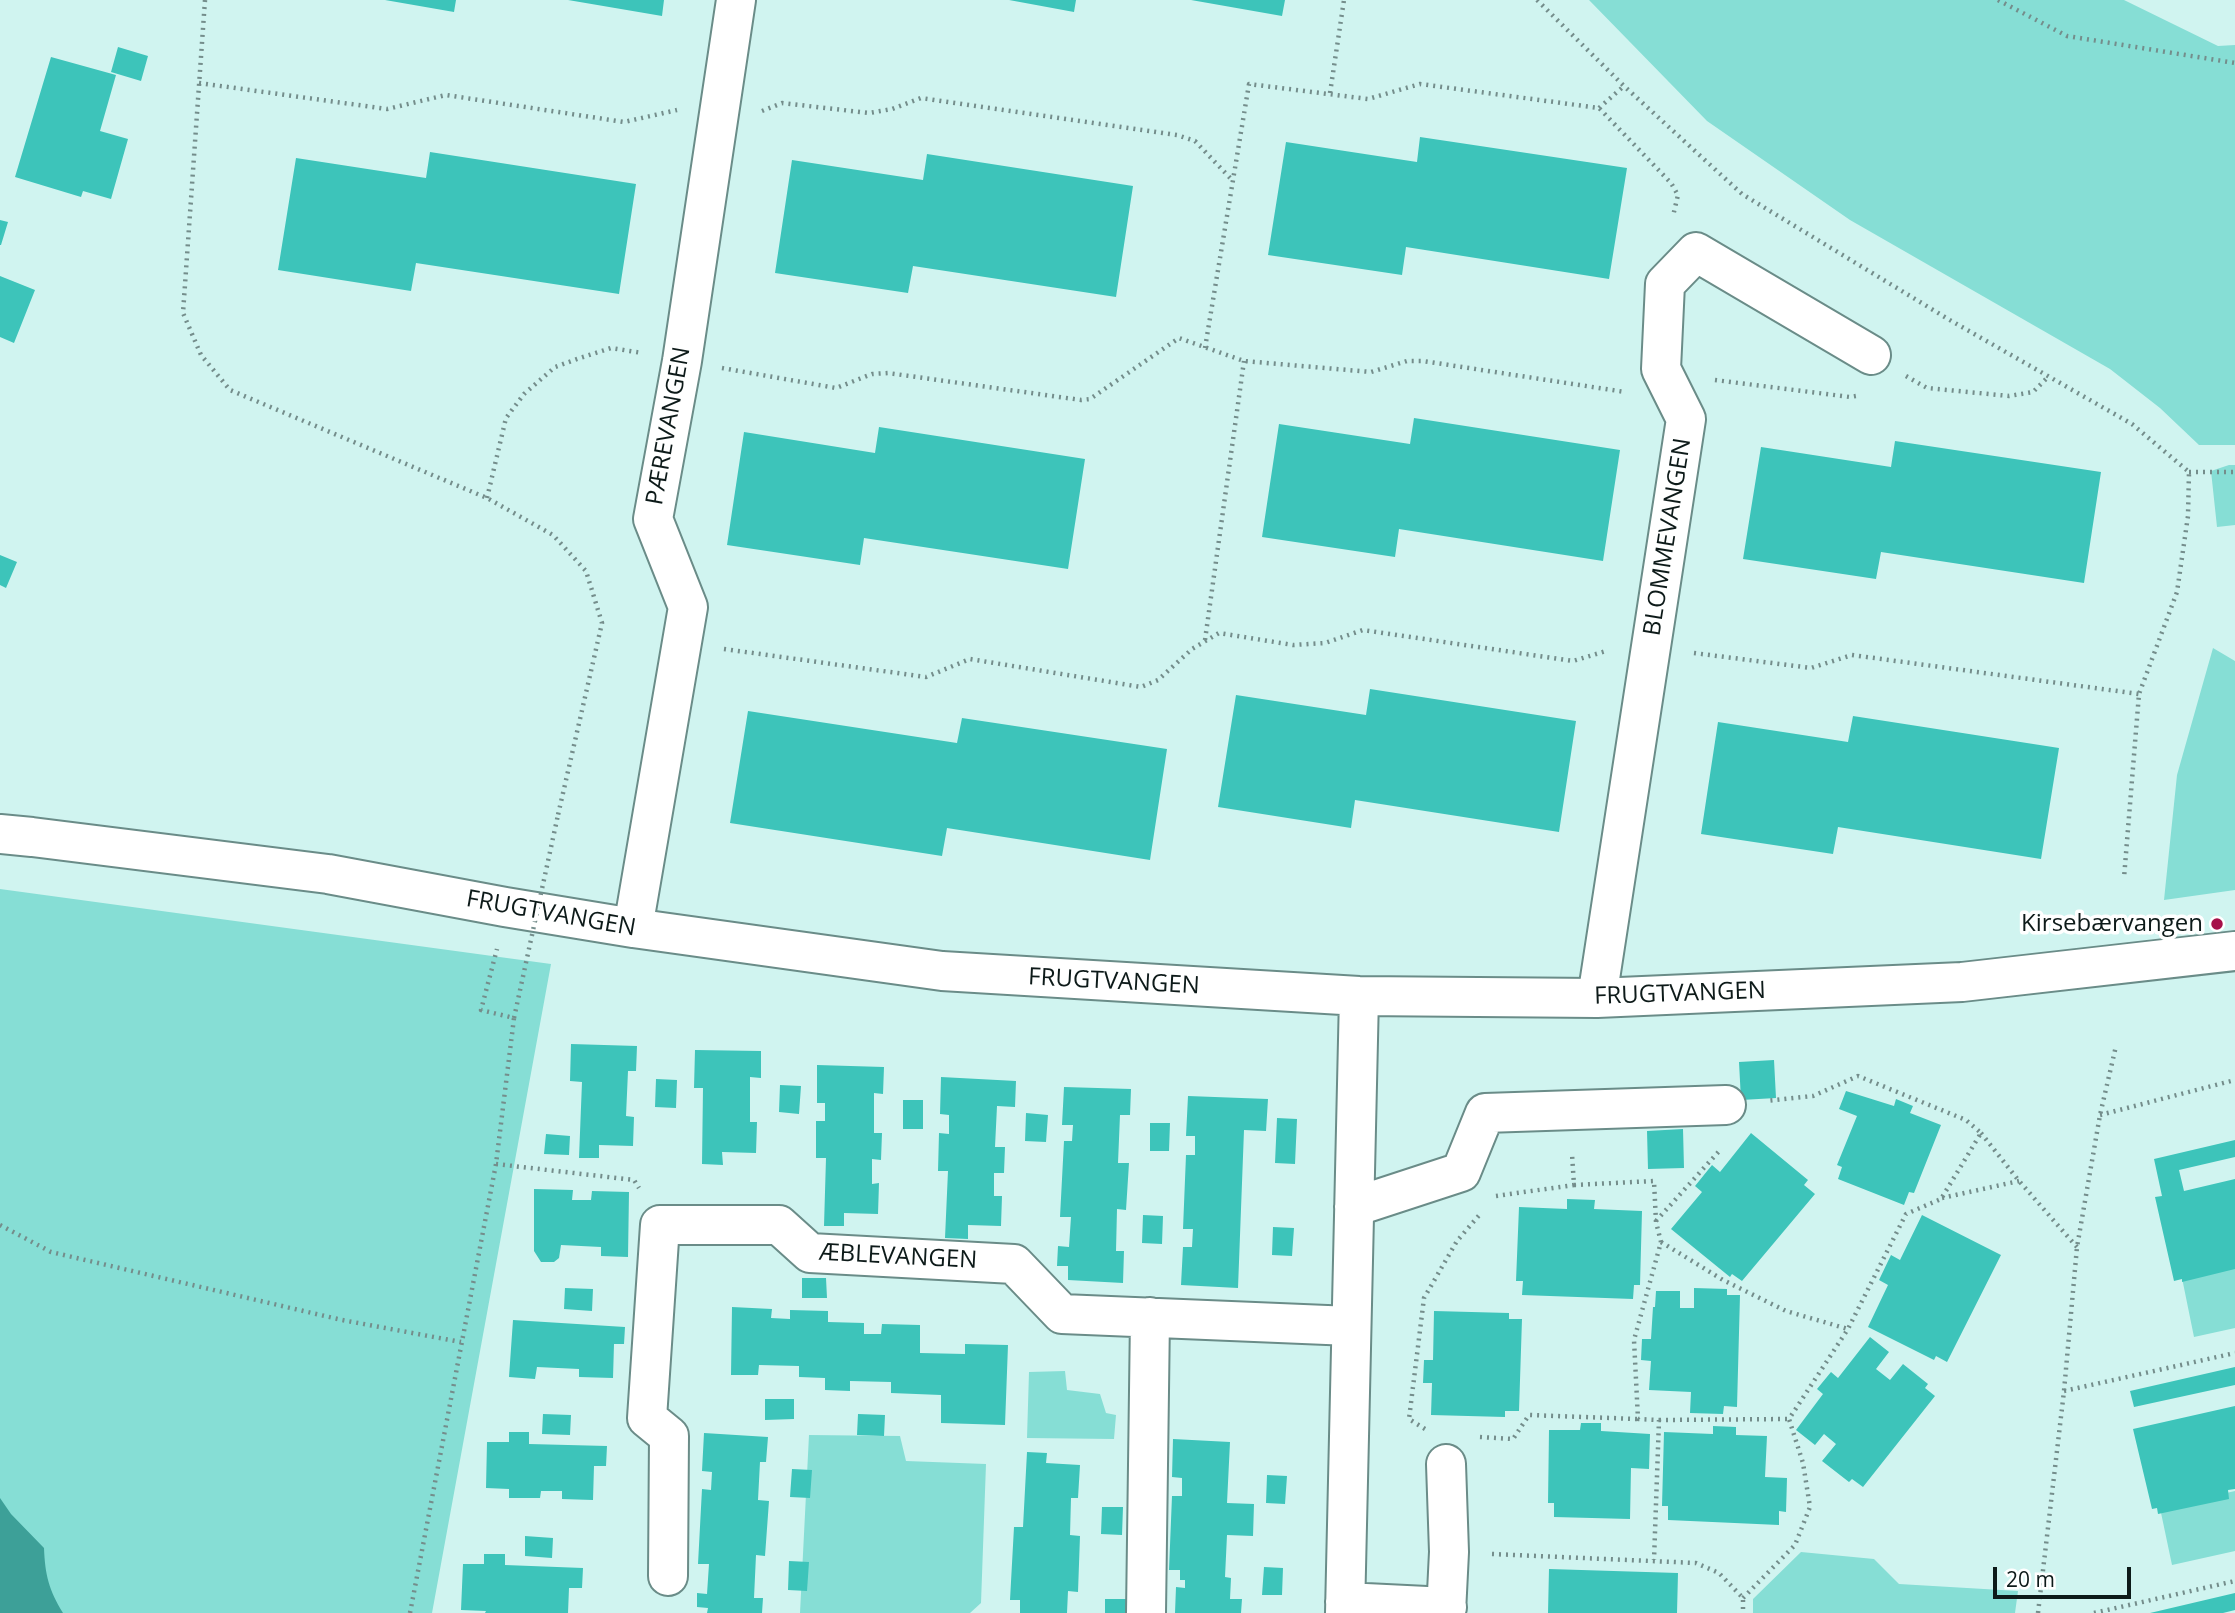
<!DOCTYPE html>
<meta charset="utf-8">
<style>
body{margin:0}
#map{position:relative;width:2235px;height:1613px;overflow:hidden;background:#d0f4f0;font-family:"Open Sans",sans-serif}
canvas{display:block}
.scale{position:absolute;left:1993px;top:1567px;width:138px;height:32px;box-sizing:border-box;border:4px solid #0d1a19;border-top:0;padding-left:9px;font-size:21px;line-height:24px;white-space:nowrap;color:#0d1a19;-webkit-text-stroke:5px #fff;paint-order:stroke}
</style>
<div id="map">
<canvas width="2235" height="1613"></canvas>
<div class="scale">20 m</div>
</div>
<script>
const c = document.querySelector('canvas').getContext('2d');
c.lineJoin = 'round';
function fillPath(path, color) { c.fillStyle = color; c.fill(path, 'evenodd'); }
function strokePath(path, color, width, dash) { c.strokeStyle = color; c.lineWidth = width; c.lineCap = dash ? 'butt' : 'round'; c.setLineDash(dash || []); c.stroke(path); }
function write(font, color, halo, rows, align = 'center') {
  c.font = font + ' "Open Sans",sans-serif'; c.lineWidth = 7; c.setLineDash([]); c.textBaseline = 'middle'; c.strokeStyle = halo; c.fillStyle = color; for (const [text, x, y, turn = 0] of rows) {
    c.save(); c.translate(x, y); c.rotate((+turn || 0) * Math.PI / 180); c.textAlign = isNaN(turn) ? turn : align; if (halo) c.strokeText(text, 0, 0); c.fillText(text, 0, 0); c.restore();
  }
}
fillPath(new Path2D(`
 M 1589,0 L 2124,0 L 2218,46 L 2235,45 L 2235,445 L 2199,445 L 2160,408 L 2110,369 L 1850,220 L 1707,121 Z
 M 2229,465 L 2235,465 L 2235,525 L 2217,527 L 2211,471 Z
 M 2213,648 L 2235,661 L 2235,890 L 2164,900 L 2177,775 Z
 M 0,889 L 551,964 L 432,1613 L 0,1613 Z
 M 2235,1266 L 2235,1328 L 2194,1337 L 2182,1278 Z
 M 1065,1371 L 1067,1390 L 1100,1394 L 1106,1413 L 1116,1415 L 1114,1439 L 1027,1438 L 1029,1372 Z
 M 809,1435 L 900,1436 L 906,1461 L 986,1464 L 981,1603 L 970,1613 L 800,1613 Z
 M 2235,1491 L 2235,1551 L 2172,1565 L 2160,1508 Z
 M 1801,1552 L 1874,1559 L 1899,1584 L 2018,1591 L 2015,1613 L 1753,1613 L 1753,1599 Z`), '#86ded5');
fillPath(new Path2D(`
 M 0,1498 L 11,1514 L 44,1548 C 45,1575 49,1590 63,1613 L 0,1613 Z`), '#3da098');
fillPath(new Path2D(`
 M 385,0 L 456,0 L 454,12 Z
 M 568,0 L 664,0 L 662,16 Z
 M 1009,0 L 1076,0 L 1074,12 Z
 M 1191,0 L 1285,0 L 1282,16 Z
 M 118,47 L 148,56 L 141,81 L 111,72 Z
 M 51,57 L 116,75 L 100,131 L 128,139 L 111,199 L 83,191 L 81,197 L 15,177 Z
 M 1420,137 L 1627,168 L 1609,279 L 1406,247 L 1402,275 L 1268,255 L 1286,142 L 1417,162 Z
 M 430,152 L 636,184 L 619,294 L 416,263 L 411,291 L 278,270 L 296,158 L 426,178 Z
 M 927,154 L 1133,186 L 1116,297 L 913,266 L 908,293 L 775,273 L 792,160 L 923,180 Z
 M 0,220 L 8,222 L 1,245 L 0,245 Z
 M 0,276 L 35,290 L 14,343 L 0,337 Z
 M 1414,418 L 1620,450 L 1603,561 L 1399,529 L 1395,557 L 1262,537 L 1279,424 L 1410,444 Z
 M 879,427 L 1085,459 L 1068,569 L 864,538 L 860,565 L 727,545 L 744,432 L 875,453 Z
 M 1895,441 L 2101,472 L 2084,583 L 1881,552 L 1876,579 L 1743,559 L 1761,447 L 1891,467 Z
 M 0,555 L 17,562 L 6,588 L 0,585 Z
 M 1370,689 L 1576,721 L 1559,832 L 1355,800 L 1351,828 L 1218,807 L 1236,695 L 1366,715 Z
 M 748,711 L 957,743 L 962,718 L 1167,749 L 1150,860 L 947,828 L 942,856 L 730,823 Z
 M 1853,716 L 2059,748 L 2041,859 L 1838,827 L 1833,854 L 1701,834 L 1718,722 L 1848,742 Z
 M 571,1044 L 637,1046 L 636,1071 L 628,1071 L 626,1116 L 634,1117 L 633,1146 L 599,1145 L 599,1158 L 579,1158 L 582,1082 L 570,1081 Z
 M 695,1050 L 761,1051 L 761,1078 L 750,1077 L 750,1122 L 757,1122 L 756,1153 L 722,1152 L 723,1165 L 702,1164 L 703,1088 L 694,1088 Z
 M 1774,1060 L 1776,1098 L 1741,1100 L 1739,1062 Z
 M 817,1065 L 884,1067 L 883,1094 L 874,1093 L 874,1133 L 882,1133 L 881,1160 L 872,1159 L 872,1184 L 879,1183 L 878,1214 L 844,1213 L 844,1226 L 824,1226 L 826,1158 L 816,1158 L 816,1121 L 825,1121 L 825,1103 L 817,1103 Z
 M 941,1077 L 1016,1081 L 1015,1107 L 997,1106 L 995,1147 L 1005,1147 L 1004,1173 L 994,1173 L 994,1196 L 1002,1196 L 1001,1226 L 968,1225 L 968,1239 L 945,1238 L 948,1171 L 938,1171 L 939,1133 L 949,1134 L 949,1115 L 940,1114 Z
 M 656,1079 L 677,1080 L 676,1108 L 655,1107 Z
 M 780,1085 L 801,1086 L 799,1114 L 779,1112 Z
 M 1064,1087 L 1131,1089 L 1130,1115 L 1120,1115 L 1118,1163 L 1129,1163 L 1126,1210 L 1117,1209 L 1116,1251 L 1124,1251 L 1123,1283 L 1068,1280 L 1068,1266 L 1057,1266 L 1058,1246 L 1069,1247 L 1071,1217 L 1060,1217 L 1064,1141 L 1072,1141 L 1073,1125 L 1062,1125 Z
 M 1846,1091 L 1894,1106 L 1896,1099 L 1913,1106 L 1910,1113 L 1941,1125 L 1914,1193 L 1909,1192 L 1904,1205 L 1838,1179 L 1842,1167 L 1837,1165 L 1857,1116 L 1839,1109 Z
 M 1188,1096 L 1268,1099 L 1266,1131 L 1244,1130 L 1238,1288 L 1181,1285 L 1183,1247 L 1192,1247 L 1193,1229 L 1183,1229 L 1186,1155 L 1195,1155 L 1195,1136 L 1186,1136 Z
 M 903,1100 L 923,1100 L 923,1129 L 903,1129 Z
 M 1026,1113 L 1048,1115 L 1046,1142 L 1025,1141 Z
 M 1277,1118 L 1297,1119 L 1295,1164 L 1275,1163 Z
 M 1150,1123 L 1170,1123 L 1169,1151 L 1150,1151 Z
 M 1683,1129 L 1684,1168 L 1648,1169 L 1647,1131 Z
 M 1751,1133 L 1808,1180 L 1804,1185 L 1815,1194 L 1742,1281 L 1732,1274 L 1730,1277 L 1671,1229 L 1702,1192 L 1695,1186 L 1712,1165 L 1720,1172 Z
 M 546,1134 L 570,1136 L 569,1155 L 544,1154 Z
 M 2235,1140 L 2235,1157 L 2179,1170 L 2184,1191 L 2235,1179 L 2235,1269 L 2182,1282 L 2182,1279 L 2174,1281 L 2155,1197 L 2162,1196 L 2154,1159 Z
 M 534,1189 L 573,1190 L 572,1200 L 591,1200 L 592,1191 L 629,1192 L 628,1257 L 601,1256 L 601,1247 L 561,1245 L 559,1258 L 554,1262 L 541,1262 L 534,1251 Z
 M 1567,1199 L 1595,1200 L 1594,1209 L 1642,1211 L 1640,1285 L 1634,1285 L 1633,1299 L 1522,1295 L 1523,1281 L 1516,1281 L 1519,1207 L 1567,1209 Z
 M 1143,1215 L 1163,1216 L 1162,1244 L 1142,1243 Z
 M 1922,1215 L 2001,1255 L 1947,1362 L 1936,1356 L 1934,1360 L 1868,1327 L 1888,1285 L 1879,1280 L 1891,1255 L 1900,1260 Z
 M 1273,1227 L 1294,1228 L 1292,1256 L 1272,1255 Z
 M 802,1278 L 826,1278 L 827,1298 L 802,1298 Z
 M 565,1288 L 593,1289 L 592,1311 L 564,1309 Z
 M 1694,1288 L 1727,1289 L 1727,1295 L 1740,1295 L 1737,1407 L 1724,1406 L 1723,1414 L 1690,1413 L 1691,1392 L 1649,1390 L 1651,1361 L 1641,1360 L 1642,1339 L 1651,1339 L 1653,1307 L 1655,1307 L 1656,1291 L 1680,1291 L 1680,1308 L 1694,1308 Z
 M 732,1307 L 772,1309 L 771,1318 L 790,1319 L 790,1310 L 828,1311 L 828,1322 L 864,1323 L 864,1334 L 881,1334 L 882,1324 L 920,1325 L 920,1353 L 965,1354 L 965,1344 L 1008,1345 L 1005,1425 L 941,1423 L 941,1395 L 891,1393 L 891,1382 L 850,1381 L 850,1391 L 825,1390 L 825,1378 L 799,1377 L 799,1366 L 759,1365 L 758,1375 L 731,1375 Z
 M 1434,1311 L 1509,1313 L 1509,1319 L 1522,1319 L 1519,1411 L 1505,1411 L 1505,1417 L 1431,1415 L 1432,1383 L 1423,1383 L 1424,1360 L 1433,1360 Z
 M 513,1320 L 625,1327 L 624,1344 L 614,1344 L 613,1378 L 579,1377 L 579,1369 L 537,1367 L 535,1379 L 509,1377 Z
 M 1870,1337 L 1889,1352 L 1876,1369 L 1890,1380 L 1903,1364 L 1928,1384 L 1925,1388 L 1935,1396 L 1863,1487 L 1852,1479 L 1849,1482 L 1822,1461 L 1836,1444 L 1824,1434 L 1815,1445 L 1796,1430 L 1823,1394 L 1817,1389 L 1831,1372 L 1838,1378 Z
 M 2235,1367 L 2235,1385 L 2134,1407 L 2130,1391 Z
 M 765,1399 L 794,1399 L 794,1419 L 765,1420 Z
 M 2235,1406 L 2235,1489 L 2228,1490 L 2229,1499 L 2158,1514 L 2157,1508 L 2152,1509 L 2133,1429 Z
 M 543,1414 L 571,1415 L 570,1435 L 542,1434 Z
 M 858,1414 L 885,1415 L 884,1436 L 857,1435 Z
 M 1581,1423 L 1601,1423 L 1601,1431 L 1650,1434 L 1649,1469 L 1631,1468 L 1630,1519 L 1554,1517 L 1554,1503 L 1548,1503 L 1549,1430 L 1580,1430 Z
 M 1713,1426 L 1736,1427 L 1736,1435 L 1767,1436 L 1765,1477 L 1787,1478 L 1786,1512 L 1779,1511 L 1779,1525 L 1668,1520 L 1668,1506 L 1662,1506 L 1664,1432 L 1713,1434 Z
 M 509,1432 L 529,1432 L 529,1444 L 607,1446 L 606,1466 L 594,1466 L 593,1500 L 562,1499 L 562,1491 L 541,1491 L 540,1498 L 509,1498 L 509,1489 L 486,1488 L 487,1442 L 509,1442 Z
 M 704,1433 L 768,1437 L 766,1462 L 760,1462 L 758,1500 L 769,1501 L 765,1556 L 756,1555 L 754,1598 L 763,1598 L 762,1613 L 707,1613 L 708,1608 L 697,1607 L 697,1593 L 707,1594 L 709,1564 L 698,1564 L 702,1489 L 711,1490 L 712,1472 L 702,1471 Z
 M 1173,1439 L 1230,1442 L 1227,1503 L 1254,1504 L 1253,1536 L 1227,1535 L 1225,1577 L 1231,1578 L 1230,1599 L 1242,1599 L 1241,1613 L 1175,1613 L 1176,1587 L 1185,1588 L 1185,1580 L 1180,1580 L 1180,1570 L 1169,1570 L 1172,1496 L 1182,1496 L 1182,1478 L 1172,1477 Z
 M 1027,1452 L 1047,1453 L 1046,1463 L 1080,1465 L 1078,1498 L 1071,1498 L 1070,1535 L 1080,1536 L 1078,1592 L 1068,1591 L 1067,1613 L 1020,1613 L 1020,1600 L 1010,1600 L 1014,1527 L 1023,1527 Z
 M 792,1469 L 812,1470 L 810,1498 L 790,1497 Z
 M 1267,1475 L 1287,1476 L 1285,1504 L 1266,1503 Z
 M 1102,1507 L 1123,1507 L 1122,1535 L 1101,1534 Z
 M 525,1536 L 553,1538 L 552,1558 L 525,1556 Z
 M 484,1554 L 505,1554 L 505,1565 L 583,1568 L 582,1588 L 569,1588 L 568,1613 L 485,1613 L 486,1611 L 461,1610 L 463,1564 L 484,1564 Z
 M 789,1561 L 809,1562 L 807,1591 L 788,1590 Z
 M 1264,1567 L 1283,1568 L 1282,1595 L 1262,1595 Z
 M 1549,1569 L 1678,1573 L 1677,1613 L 1548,1613 Z
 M 2235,1593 L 2235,1610 L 2223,1613 L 2150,1613 Z
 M 1105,1599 L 1126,1599 L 1126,1613 L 1105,1613 Z`), '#3dc4ba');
const minor = new Path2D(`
 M 0,834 L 32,837 L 328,874 L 505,907 L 633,928 L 942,971 L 1359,996 L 1597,998 L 1962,982 L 2235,951
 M 633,928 L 688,607 L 653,519 L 682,361 L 736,0
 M 1597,998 L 1686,419 L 1661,369 L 1665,284 L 1696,252 L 1871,355
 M 1354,1207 L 1461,1172 L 1485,1113 L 1726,1105
 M 1446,1464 L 1449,1552 L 1446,1613
 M 668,1576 L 669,1436 L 647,1418 L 660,1225 L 779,1225 L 810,1253 L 1014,1264 L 1062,1314 L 1351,1326
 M 1345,1602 L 1447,1607
 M 1146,1613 L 1150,1317
 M 1345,1613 L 1359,996`);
strokePath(minor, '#6a8c88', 42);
strokePath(new Path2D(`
 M 205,0 L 183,313 L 201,355 L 230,390 L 487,498 L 553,535 L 586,571 L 602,623 L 558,815
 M 1537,0 L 1624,86 L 1742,194 L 1948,319 L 2132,424 L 2189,472 L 2188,516 L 2177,592 L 2139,694 L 2124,878
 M 1998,0 L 2067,36 L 2235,63
 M 199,83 L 387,109 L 446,95 L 624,122 L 677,110
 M 1330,93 L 1344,0
 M 1599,108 L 1624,86
 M 762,111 L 782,103 L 869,113 L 892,109 L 921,98 L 1177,135 L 1195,141 L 1233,181
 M 1205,348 L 1249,84 L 1368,99 L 1420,84 L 1599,108 L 1671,183 L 1678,195 L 1673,216
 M 722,368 L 836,388 L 872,374 L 888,373 L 1081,400 L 1090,399 L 1179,338 L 1244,361 L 1371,372 L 1407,361 L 1423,361 L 1625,392
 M 1906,376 L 1927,388 L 2009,396 L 2033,392 L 2049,376
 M 1715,380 L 1850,397 L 1856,396
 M 2189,472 L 2235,472
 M 487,498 L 506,418 L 524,394 L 555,367 L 580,358 L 611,348 L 642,353
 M 1205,640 L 1244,361
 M 724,649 L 926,677 L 970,659 L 1141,687 L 1158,680 L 1192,649 L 1219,633 L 1293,645 L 1325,643 L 1363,630 L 1573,661 L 1606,651
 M 1694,653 L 1811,668 L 1852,655 L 2139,694
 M 2100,1115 L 2235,1080
 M 1981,1133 L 2019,1181 L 2077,1247
 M 496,1164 L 634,1180 L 639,1188
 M 1574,1185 L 1654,1181 L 1656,1222 L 1661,1242 L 1634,1340 L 1638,1419 L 1659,1420 L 1654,1560
 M 1496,1196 L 1574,1185 L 1572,1154
 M 1942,1198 L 2019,1181
 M 1656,1221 L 1721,1149
 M 0,1225 L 51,1252 L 342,1320 L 461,1342
 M 1661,1242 L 1723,1280 L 1786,1311 L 1848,1329
 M 2064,1391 L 2235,1353
 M 1659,1420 L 1789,1419
 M 1425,1429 L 1409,1419 L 1424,1298 L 1457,1241 L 1481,1213
 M 1480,1437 L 1513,1439 L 1529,1415 L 1638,1419
 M 1492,1554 L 1696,1563 L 1719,1573 L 1743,1598 L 1743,1613
 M 1743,1598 L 1795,1545 L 1810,1507 L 1803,1463 L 1789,1419 L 1848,1329 L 1906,1214 L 1941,1199 L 1981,1133 L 1966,1120 L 1858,1076 L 1813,1096 L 1766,1101
 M 410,1613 L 496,1164 L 514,1018 L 481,1010 L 497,949
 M 2038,1613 L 2064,1391 L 2077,1247 L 2100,1115 L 2116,1046
 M 2094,1613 L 2235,1581`), '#748d8b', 4.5, [2, 5]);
strokePath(minor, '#fff', 38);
strokePath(new Path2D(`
 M 514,1018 L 558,815`), '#748d8b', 4.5, [2, 5]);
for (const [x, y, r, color] of [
 [2217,924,7,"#a61049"]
]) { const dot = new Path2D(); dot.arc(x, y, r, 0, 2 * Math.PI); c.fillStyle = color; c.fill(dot); strokePath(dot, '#fff', 2.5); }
write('24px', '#0d1a19', '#fff', [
 ["PÆREVANGEN",669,426,-80],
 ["BLOMMEVANGEN",1668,537,-81],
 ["FRUGTVANGEN",551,914,10],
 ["FRUGTVANGEN",1114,982,3],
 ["FRUGTVANGEN",1680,994,-2],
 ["ÆBLEVANGEN",898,1257,3]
]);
write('24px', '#0d1a19', '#fff', [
 ["Kirsebærvangen",2203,924]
], 'right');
</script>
